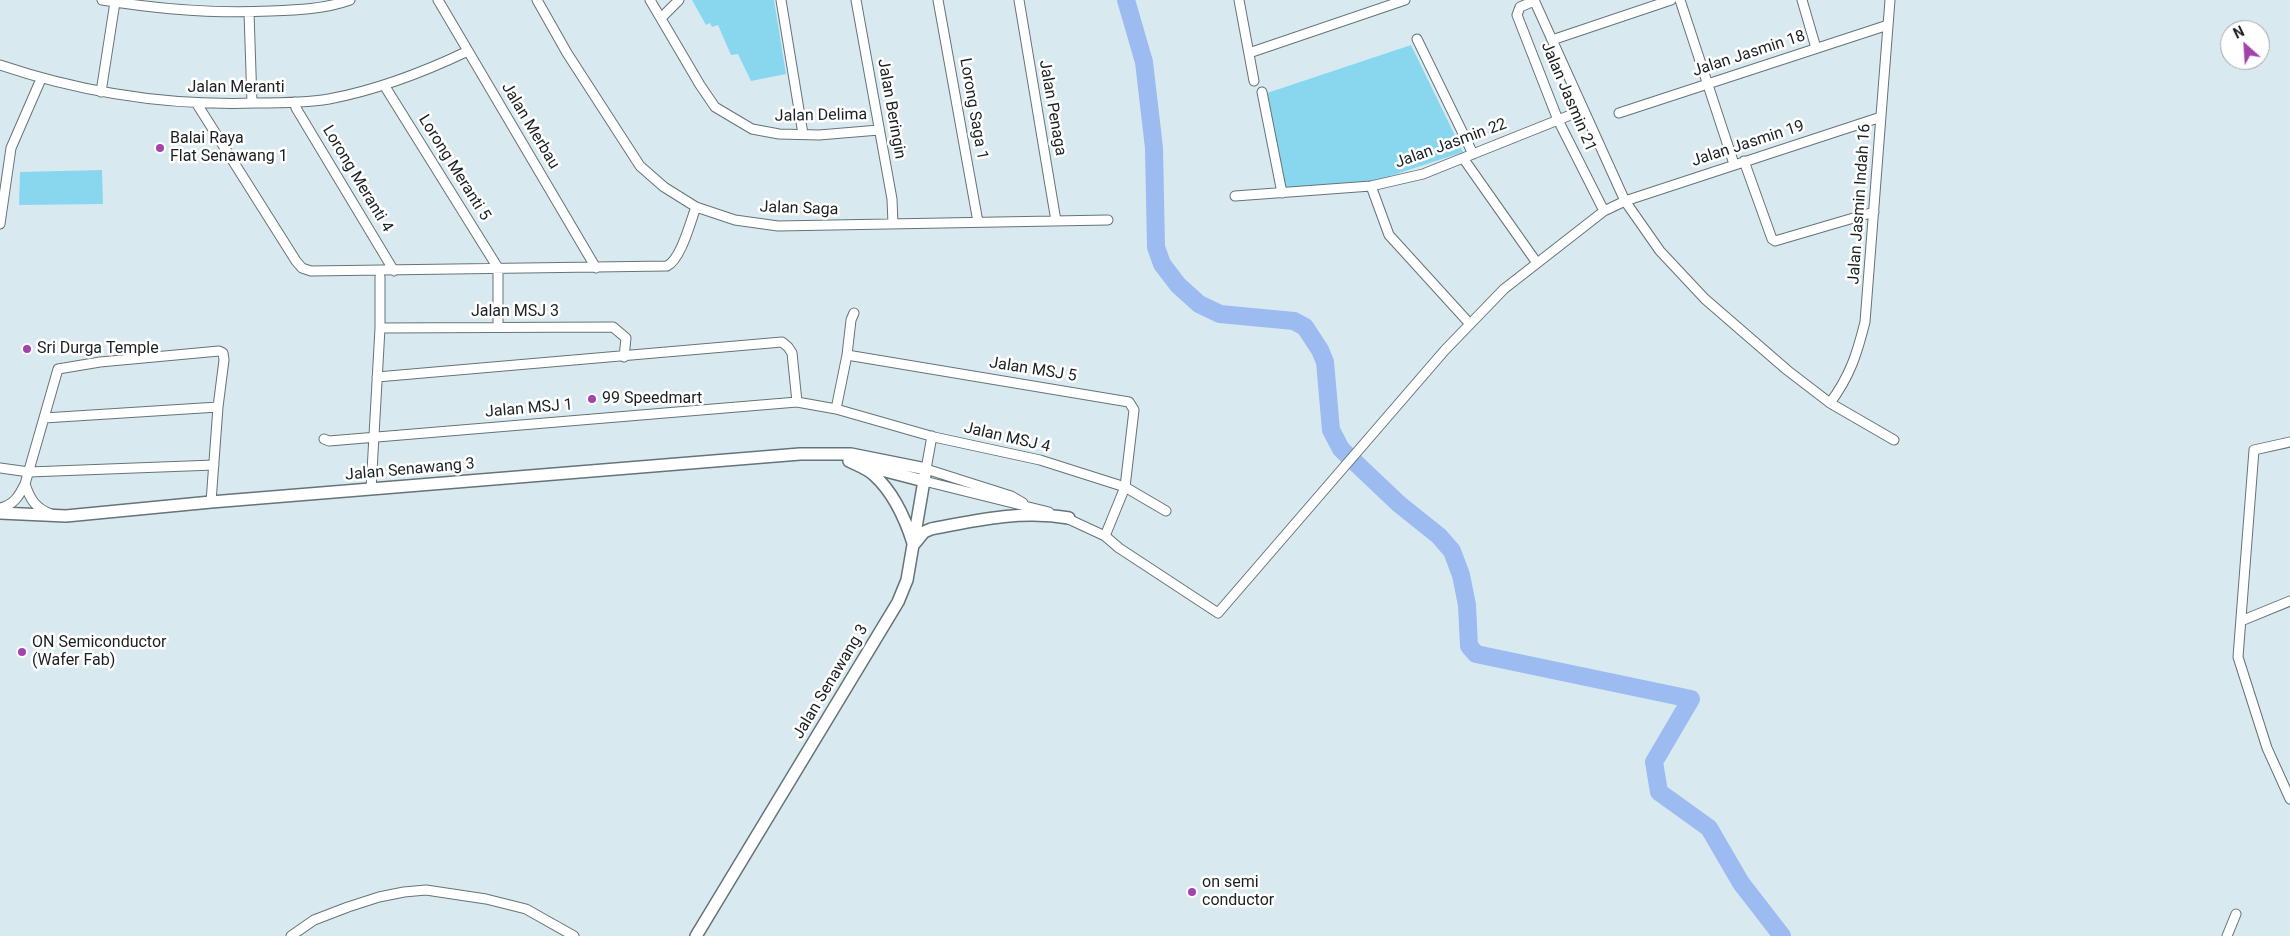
<!DOCTYPE html>
<style>
body{margin:0}
#map{position:relative;width:2290px;height:936px;overflow:hidden;background:#d8eaf0;font-family:Roboto,sans-serif}
canvas{display:block}
.north{position:absolute;left:2220px;top:20px;width:50px;height:50px;box-sizing:border-box;background:#fff;border:1px solid #a4a6a7;border-radius:50%;rotate:334deg;font-size:14px;font-weight:700;line-height:20px;text-align:center;color:#1b2123}
.north::after{content:'';display:block;margin:auto;width:18px;height:22px;background:#a344ad;clip-path:polygon(50% 0,100% 100%,50% 72%,0 100%)}
</style>
<div id="map">
<canvas width="2290" height="936"></canvas>
<div class="north">N</div>
</div>
<script>
const c = document.querySelector('canvas').getContext('2d');
c.lineJoin = 'round';
function fillPath(path, color) { c.fillStyle = color; c.fill(path, 'evenodd'); }
function strokePath(path, color, width, dash) { c.strokeStyle = color; c.lineWidth = width; c.lineCap = dash ? 'butt' : 'round'; c.setLineDash(dash || []); c.stroke(path); }
function write(font, color, halo, rows, align = 'center') {
  c.font = font + ' Roboto,sans-serif'; c.lineWidth = 5; c.setLineDash([]); c.textBaseline = 'middle'; c.strokeStyle = halo; c.fillStyle = color; for (const [text, x, y, turn = 0] of rows) {
    c.save(); c.translate(x, y); c.rotate((+turn || 0) * Math.PI / 180); c.textAlign = isNaN(turn) ? turn : align; if (halo) c.strokeText(text, 0, 0); c.fillText(text, 0, 0); c.restore();
  }
}
fillPath(new Path2D(`
 M 692,0 L 774,0 L 786,74 L 751,81 L 738,54 L 731,55 L 718,25 L 712,27 L 710,23 L 706,25 Z
 M 1411,45 L 1463,152 L 1372,182 L 1285,189 L 1267,93 Z
 M 102,170 L 103,204 L 19,205 L 20,172 Z`), '#88d7ef');
strokePath(new Path2D(`
 M 1126,0 L 1144,62 L 1154,148 L 1156,247 L 1162,264 L 1178,285 L 1199,304 L 1220,314 L 1294,321 L 1305,327 L 1320,350 L 1325,362 L 1331,430 L 1341,449 L 1399,504 L 1439,536 L 1452,551 L 1461,575 L 1467,605 L 1469,646 L 1476,654 L 1691,699 L 1654,762 L 1659,792 L 1709,828 L 1741,883 L 1782,936`), '#9bbbf1', 18);
const minor = new Path2D(`
 M 102,0 C 158,9 213,14 270,11 C 297,10 325,9 350,0
 M 438,0 L 596,268
 M 537,0 L 567,53 L 640,166 L 664,187 L 696,207 L 735,220 L 778,226 L 1108,220
 M 650,0 L 700,85 L 715,107 L 752,129 L 779,134 L 819,135 L 879,130
 M 781,0 L 803,134
 M 856,0 L 892,199 L 893,224
 M 938,0 L 978,222
 M 1019,0 L 1056,221
 M 1239,0 L 1254,81
 M 1534,0 L 1625,201 L 1660,251 L 1705,299 L 1787,370 L 1830,403 L 1894,440
 M 1680,0 L 1734,164
 M 1802,0 L 1816,48
 M 1534,1 L 1520,7 L 1517,15 L 1558,120 L 1604,211
 M 249,12 L 252,103
 M 662,17 L 679,0
 M 1417,39 L 1473,154
 M 1552,40 L 1671,0
 M 1249,53 L 1405,0
 M 0,65 C 83,93 169,106 257,103 C 281,103 305,103 329,99 C 377,90 424,72 468,51
 M 384,85 L 498,268 L 498,327
 M 101,92 L 115,2
 M 1262,92 L 1282,193
 M 295,102 L 296,108 L 394,271
 M 197,104 L 296,261 L 302,268 L 311,271 L 667,266 C 681,259 690,223 696,207
 M 1619,113 L 1888,25
 M 1463,158 L 1537,263
 M 1744,161 L 1772,239 L 1775,241 L 1874,212
 M 1371,186 L 1389,235 L 1470,324
 M 1235,196 L 1371,186 L 1423,174 L 1583,110
 M 0,224 L 11,148 L 41,79
 M 380,328 L 613,327 L 626,338 L 624,357
 M 847,355 L 1129,402 L 1134,410 L 1125,487 L 1105,536
 M 377,377 L 782,342 L 788,347 L 792,353 L 797,402
 M 1830,403 C 1850,376 1857,354 1865,322 L 1890,0
 M 836,409 L 847,355 L 851,320 L 854,313
 M 44,418 L 218,407
 M 932,436 L 926,469 L 1011,496 L 1023,503
 M 324,439 L 329,441 L 797,402 L 836,409 L 934,437 L 1040,460 L 1125,487 L 1166,511
 M 2290,442 L 2254,450 L 2238,657 L 2267,748 L 2290,799
 M 0,468 L 29,472 L 214,465
 M 924,481 L 1049,512
 M 25,484 C 30,499 35,508 51,514
 M 371,489 L 380,328 L 380,277
 M 0,508 C 14,505 19,496 25,484 L 58,369 L 100,362 L 219,351 L 223,353 L 224,360 L 218,407 L 211,502
 M 1064,517 L 1105,536 L 1119,548 L 1218,613 L 1445,350 L 1504,289 L 1604,211 L 1625,201 L 1881,117
 M 2241,621 L 2290,601
 M 291,936 L 314,920 L 348,907 L 379,897 L 404,892 L 426,890 L 486,899 L 526,909 L 574,936
 M 2227,936 L 2236,914`);
const tertiary = new Path2D(`
 M 849,461 C 857,465 868,469 874,475 C 894,493 905,518 913,543
 M 866,466 L 924,481
 M 0,513 L 66,516 L 211,502 L 800,454 L 851,454 L 926,469 L 907,580 L 898,602 L 696,936
 M 915,543 L 924,532 L 931,529 C 977,520 1021,510 1069,518`);
strokePath(minor, '#647479', 11);
strokePath(tertiary, '#647479', 14);
strokePath(minor, '#fff', 9);
strokePath(tertiary, '#fff', 11);
for (const [x, y, r, color] of [
 [160,148,5,"#a344ad"],
 [27,349,5,"#a344ad"],
 [592,399,5,"#a344ad"],
 [22,652,5,"#a344ad"],
 [1192,892,5,"#a344ad"]
]) { const dot = new Path2D(); dot.arc(x, y, r, 0, 2 * Math.PI); c.fillStyle = color; c.fill(dot); strokePath(dot, '#fff', 2); }
write('16px', '#1b2123', '#fff', [
 ["Jalan Jasmin 18",1749,54,-18],
 ["Jalan Meranti",236,88],
 ["Jalan Jasmin 21",1568,97,67],
 ["Jalan Penaga",1052,108,80],
 ["Jalan Beringin",891,109,80],
 ["Lorong Saga 1",973,109,80],
 ["Jalan Delima",821,116,-1],
 ["Jalan Merbau",530,126,59],
 ["Jalan Jasmin 22",1451,144,-20],
 ["Jalan Jasmin 19",1748,144,-18],
 ["Lorong Meranti 5",454,168,58],
 ["Lorong Meranti 4",357,179,59],
 ["Jalan Jasmin Indah 16",1860,204,-86],
 ["Jalan Saga",799,209,2],
 ["Jalan MSJ 3",515,312],
 ["Jalan MSJ 5",1033,370,9],
 ["Jalan MSJ 1",529,409,-5],
 ["Jalan MSJ 4",1007,438,13],
 ["Jalan Senawang 3",410,470,-5],
 ["Jalan Senawang 3",831,682,-59]
]);
write('16px', '#1b2123', '#fff', [
 ["Balai Raya",170,139],
 ["Flat Senawang 1",170,157],
 ["Sri Durga Temple",37,349],
 ["99 Speedmart",602,399],
 ["ON Semiconductor",32,643],
 ["(Wafer Fab)",32,661],
 ["on semi",1202,883],
 ["conductor",1202,901]
], 'left');
</script>
